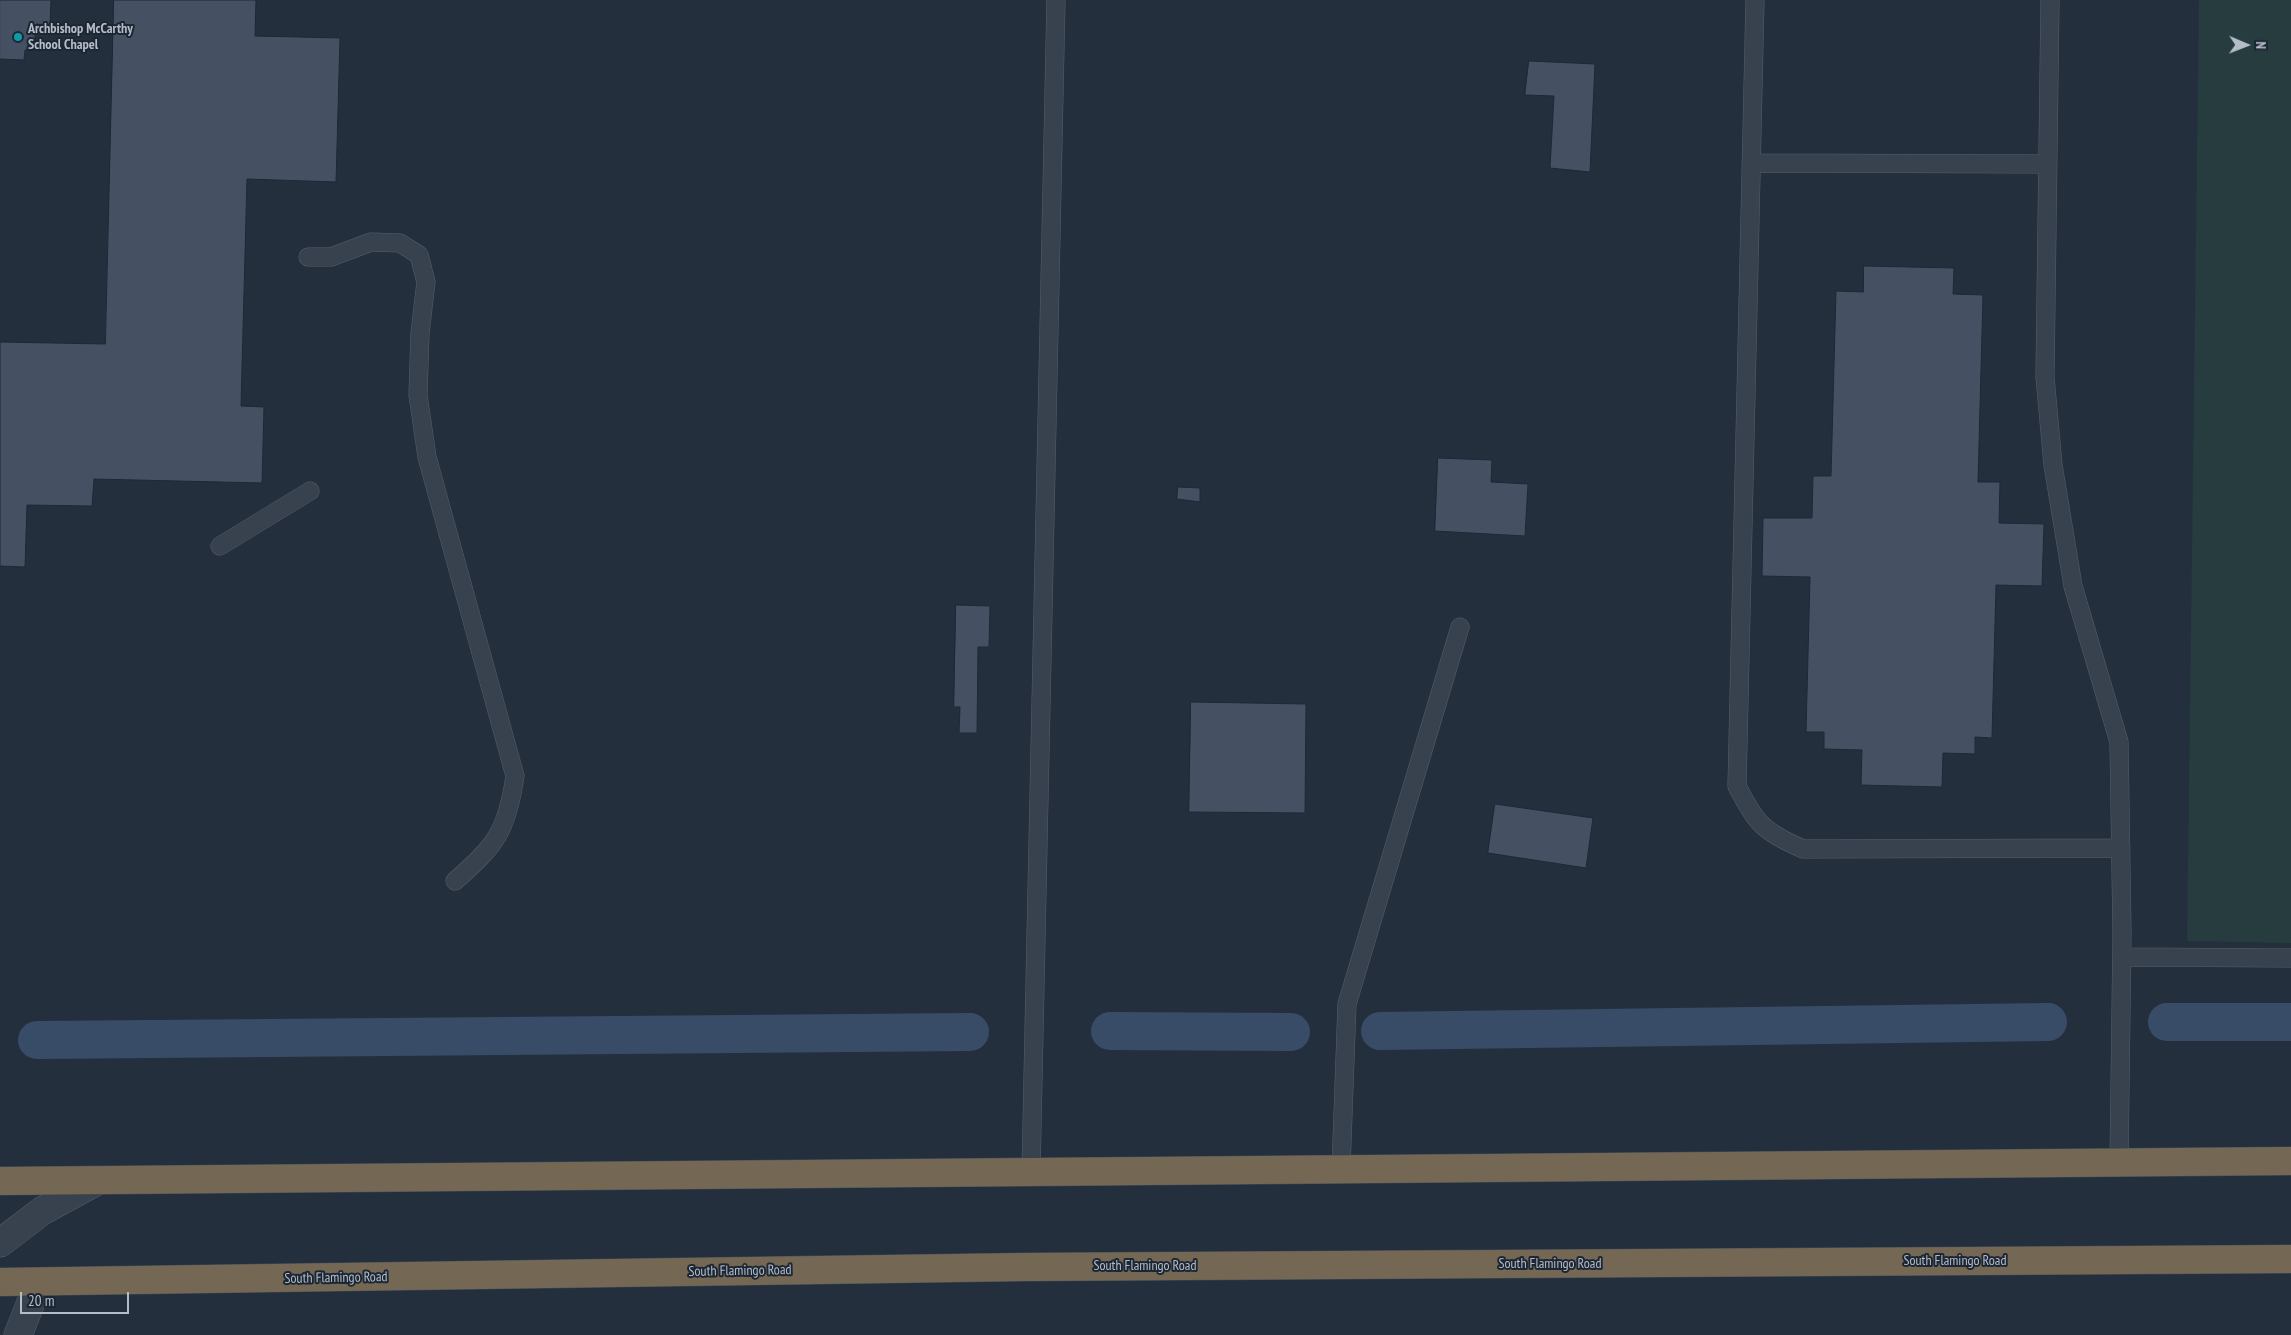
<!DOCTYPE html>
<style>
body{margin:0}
#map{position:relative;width:2291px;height:1335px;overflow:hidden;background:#242f3e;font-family:"PT Sans Narrow",sans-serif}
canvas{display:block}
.north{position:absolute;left:2221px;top:20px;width:50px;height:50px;-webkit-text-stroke:4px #1d2633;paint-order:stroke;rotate:91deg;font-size:14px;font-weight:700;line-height:20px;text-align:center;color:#b4bcc9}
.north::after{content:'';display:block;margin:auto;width:18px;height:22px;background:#b4bcc9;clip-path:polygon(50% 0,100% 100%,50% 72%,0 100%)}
.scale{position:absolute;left:20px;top:1292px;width:109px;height:22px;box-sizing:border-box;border:2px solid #b4bcc9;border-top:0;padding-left:6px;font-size:15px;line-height:18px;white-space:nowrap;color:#b4bcc9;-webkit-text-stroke:4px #1d2633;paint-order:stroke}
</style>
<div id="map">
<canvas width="2291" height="1335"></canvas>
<div class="north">N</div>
<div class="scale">20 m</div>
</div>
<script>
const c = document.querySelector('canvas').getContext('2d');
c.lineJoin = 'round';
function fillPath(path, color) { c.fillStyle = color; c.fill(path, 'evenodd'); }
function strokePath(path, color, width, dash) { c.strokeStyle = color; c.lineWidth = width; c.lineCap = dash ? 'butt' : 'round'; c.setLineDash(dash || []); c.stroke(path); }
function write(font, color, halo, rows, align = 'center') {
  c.font = font + ' "PT Sans Narrow",sans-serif'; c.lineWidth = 4; c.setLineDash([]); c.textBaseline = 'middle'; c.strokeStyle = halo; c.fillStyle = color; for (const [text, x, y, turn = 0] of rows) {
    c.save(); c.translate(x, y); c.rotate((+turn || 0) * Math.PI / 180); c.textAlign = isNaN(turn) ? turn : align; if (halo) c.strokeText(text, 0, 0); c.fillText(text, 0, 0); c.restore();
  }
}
fillPath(new Path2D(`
 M 2199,0 L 2291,0 L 2291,943 L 2187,941 Z`), '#263c3f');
strokePath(new Path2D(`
 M 2167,1022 L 2291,1022
 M 1110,1031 L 1291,1032
 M 1380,1031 L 2048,1022
 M 37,1040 L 970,1032`), '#394c67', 38);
const building = new Path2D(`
 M 0,0 L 51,0 L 50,25 L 36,24 L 34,50 L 25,50 L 24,60 L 0,59 Z
 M 114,0 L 256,0 L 255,36 L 340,38 L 336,182 L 247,179 L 241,406 L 264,407 L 262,483 L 94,479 L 92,506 L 27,505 L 25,567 L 0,566 L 0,342 L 105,344 Z
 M 1529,61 L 1595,64 L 1590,172 L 1550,168 L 1554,96 L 1525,95 Z
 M 1864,266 L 1954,268 L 1953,294 L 1983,295 L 1978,482 L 2000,482 L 1999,523 L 2044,524 L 2042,586 L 1996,585 L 1992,738 L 1975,737 L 1975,754 L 1943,753 L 1942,787 L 1861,785 L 1862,750 L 1824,749 L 1824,732 L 1806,732 L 1810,577 L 1762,576 L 1763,518 L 1812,518 L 1813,476 L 1831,476 L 1836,291 L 1863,292 Z
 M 1438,458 L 1492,460 L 1491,482 L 1528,484 L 1525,536 L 1435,531 Z
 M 1178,487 L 1200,488 L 1200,502 L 1177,499 Z
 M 956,605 L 990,606 L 989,647 L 978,647 L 977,733 L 959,733 L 960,707 L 954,707 Z
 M 1191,702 L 1306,704 L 1305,813 L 1189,812 Z
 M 1495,804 L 1593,818 L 1586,868 L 1488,853 Z`);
fillPath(building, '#455162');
strokePath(building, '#1f2835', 1);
const lane = new Path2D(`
 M 1755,0 L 1737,786 C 1756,824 1764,832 1803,849 L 2121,848
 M 2050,0 L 2045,377 L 2053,465 L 2073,586 L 2119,742 L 2122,934 L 2119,1163
 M 1751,163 L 2048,164
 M 308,257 L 331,257 L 371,242 L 400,243 L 419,255 L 426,282 L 420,333 L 418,395 L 427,457 L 515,776 C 507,831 496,845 455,881
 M 220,546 L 310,491
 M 2122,957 L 2291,958
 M 1341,1169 L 1347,1004 L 1460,627
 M 1031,1172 L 1056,0`);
const street = new Path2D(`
 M 0,1243 L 42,1211 L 97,1181
 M 18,1335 L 39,1282`);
const highway = new Path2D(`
 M 0,1181 L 2291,1161
 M 0,1282 L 1024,1267 L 2291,1259`);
strokePath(lane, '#565f6c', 19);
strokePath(street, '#565f6c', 29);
strokePath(highway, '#434c59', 29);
strokePath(lane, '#38414e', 18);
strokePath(street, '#38414e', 28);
strokePath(highway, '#746855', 28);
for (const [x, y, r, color] of [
 [18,37,5,"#0f9aa8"]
]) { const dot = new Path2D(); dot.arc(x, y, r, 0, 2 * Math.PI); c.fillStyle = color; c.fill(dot); strokePath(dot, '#1d2633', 2); }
write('bold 14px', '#b4bcc9', '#1d2633', [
 ["Archbishop McCarthy",28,29],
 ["School Chapel",28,45]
], 'left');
write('14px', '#b4bcc9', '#1d2633', [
 ["South Flamingo Road",1955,1261],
 ["South Flamingo Road",1550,1264],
 ["South Flamingo Road",1145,1266],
 ["South Flamingo Road",740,1271,-1],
 ["South Flamingo Road",336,1278,-1]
]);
</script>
